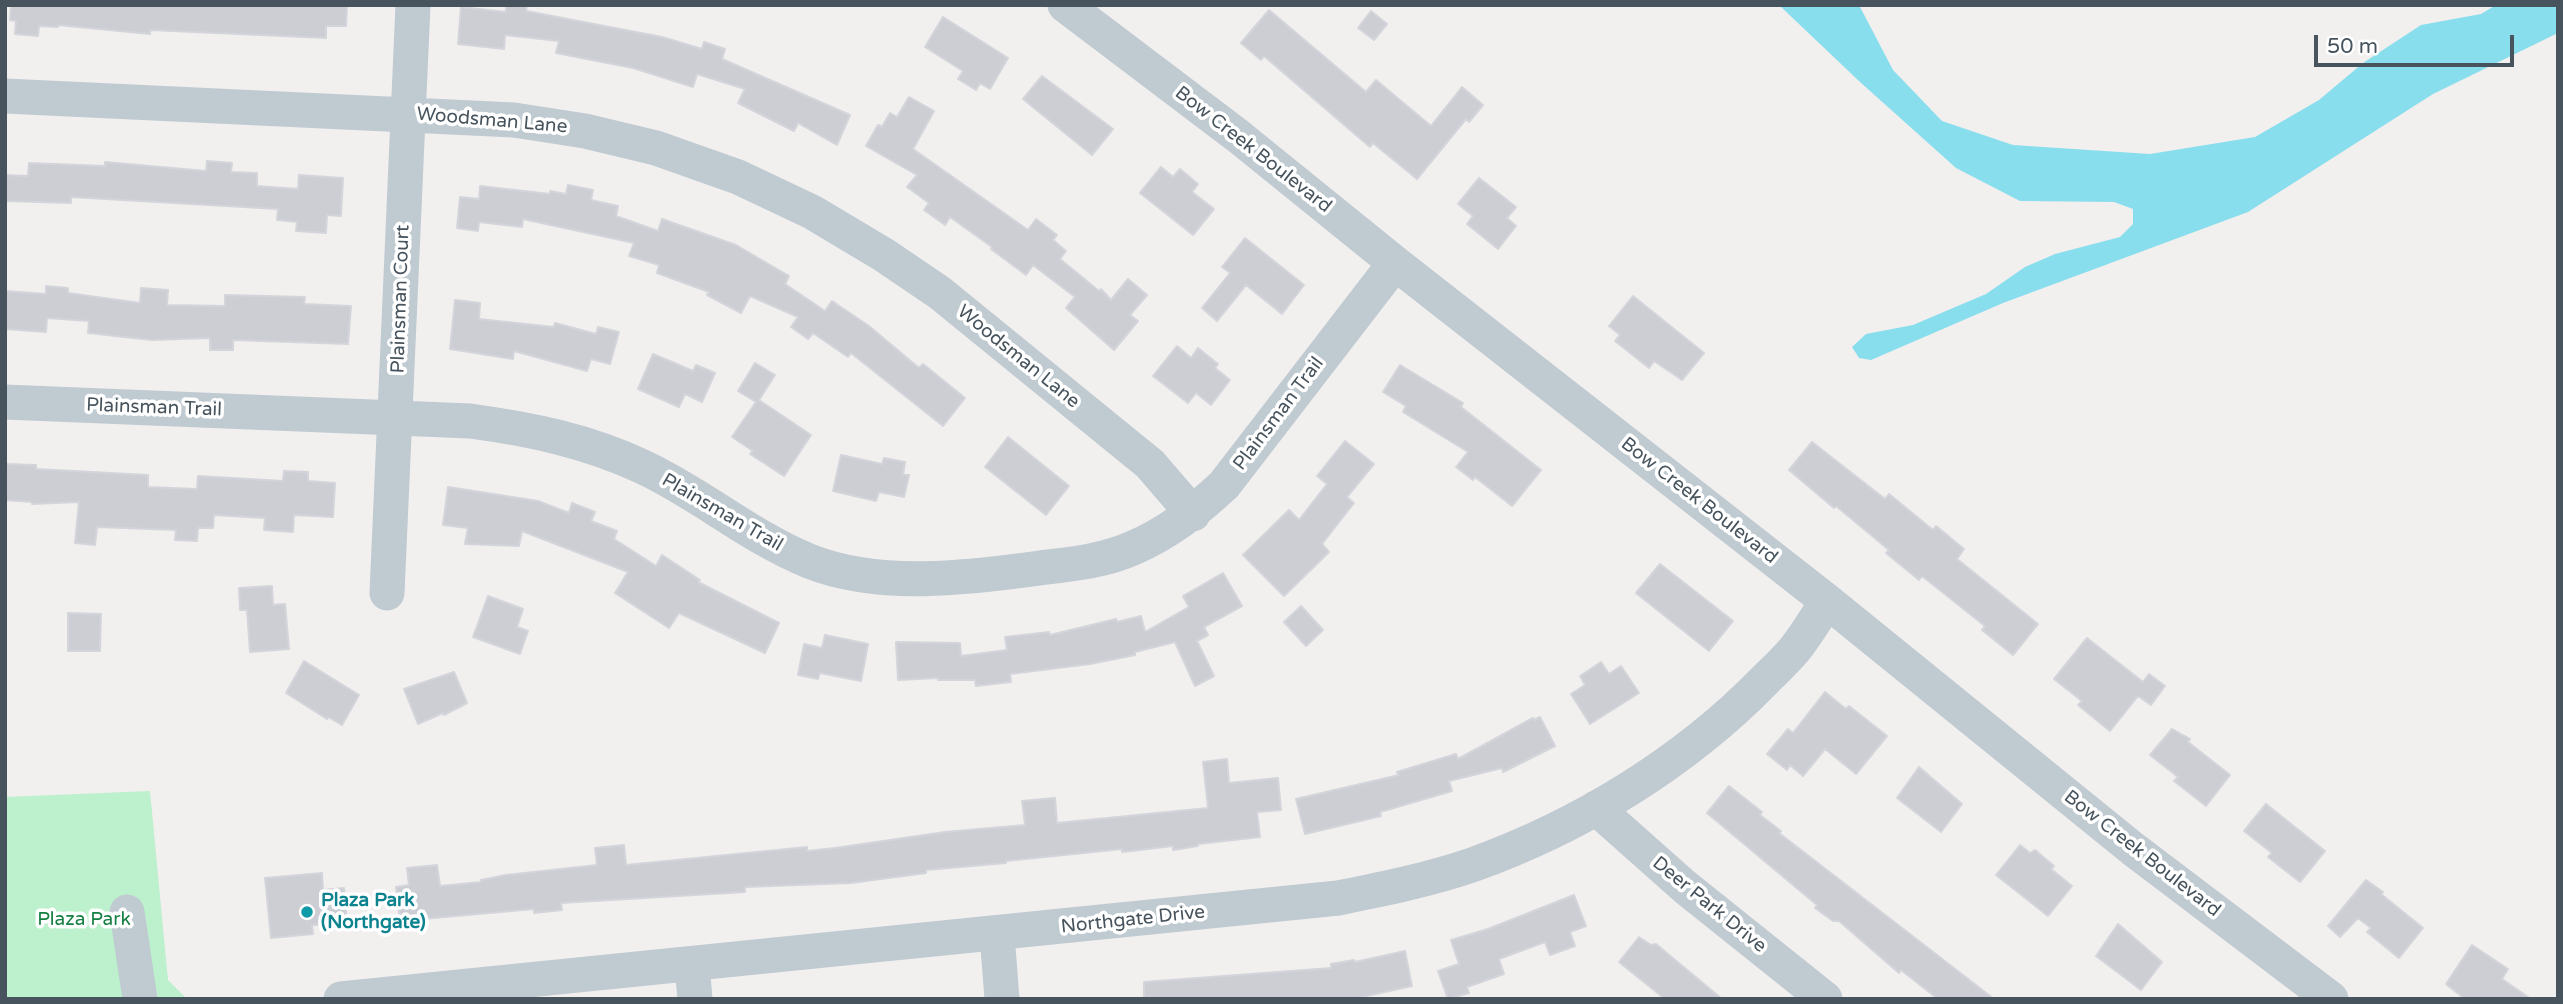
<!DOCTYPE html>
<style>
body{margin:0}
#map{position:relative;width:2563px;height:1004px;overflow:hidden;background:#f2efef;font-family:"Varela Round",sans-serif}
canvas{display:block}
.frame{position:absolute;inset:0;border:7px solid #47545d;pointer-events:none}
.scale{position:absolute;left:2314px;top:35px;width:200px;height:32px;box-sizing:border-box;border:4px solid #47545d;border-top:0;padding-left:9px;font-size:21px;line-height:24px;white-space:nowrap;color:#47545d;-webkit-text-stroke:5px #fff;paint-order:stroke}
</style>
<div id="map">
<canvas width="2563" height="1004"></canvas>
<div class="frame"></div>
<div class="scale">50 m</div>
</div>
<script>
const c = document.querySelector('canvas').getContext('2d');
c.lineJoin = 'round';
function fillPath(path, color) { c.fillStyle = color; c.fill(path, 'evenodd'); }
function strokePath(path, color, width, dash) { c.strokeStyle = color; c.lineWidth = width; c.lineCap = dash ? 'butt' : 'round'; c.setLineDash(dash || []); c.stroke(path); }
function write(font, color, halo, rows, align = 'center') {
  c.font = font + ' "Varela Round",sans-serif'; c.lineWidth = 7; c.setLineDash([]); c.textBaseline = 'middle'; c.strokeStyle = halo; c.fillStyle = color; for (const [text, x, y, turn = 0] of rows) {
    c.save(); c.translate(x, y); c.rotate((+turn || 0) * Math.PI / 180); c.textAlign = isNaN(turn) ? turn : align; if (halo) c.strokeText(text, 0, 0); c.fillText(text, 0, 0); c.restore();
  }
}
fillPath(new Path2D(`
 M 150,791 L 168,980 L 187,999 L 5,999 L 5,797 Z`), '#bdf0cd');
fillPath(new Path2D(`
 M 1779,5 L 1859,5 L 1893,70 L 1942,121 L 2013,145 L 2150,154 L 2255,137 L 2319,100 L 2363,63 L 2421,25 L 2481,14 L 2496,5 L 2558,5 L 2558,33 L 2433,94 L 2248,212 L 2003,303 L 1871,360 L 1859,358 L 1852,347 L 1866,334 L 1913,325 L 1986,294 L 2025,267 L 2055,254 L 2120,237 L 2133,224 L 2133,209 L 2114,202 L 2020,201 L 1956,168 L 1860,82 Z`), '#89deed');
const building = new Path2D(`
 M 11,5 L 347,5 L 346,26 L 326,26 L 326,38 L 150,30 L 150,34 L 58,25 L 58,27 L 39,26 L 38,36 L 15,34 L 16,21 L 10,20 Z
 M 506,5 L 527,5 L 526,11 L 662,37 L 702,49 L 704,42 L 725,49 L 722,59 L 850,115 L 837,145 L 798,123 L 794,131 L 738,103 L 745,89 L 697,74 L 693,87 L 633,68 L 556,53 L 559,41 L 505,35 L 504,49 L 458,44 L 461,7 L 506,12 Z
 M 1269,10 L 1366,92 L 1376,80 L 1431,126 L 1462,87 L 1483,105 L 1469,122 L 1466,119 L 1417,179 L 1373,143 L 1370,147 L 1264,56 L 1261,60 L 1241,43 Z
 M 1371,11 L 1387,24 L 1374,40 L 1358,28 Z
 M 943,17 L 1008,58 L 990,89 L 980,83 L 976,90 L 958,79 L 963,71 L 925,47 Z
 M 1042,76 L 1113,129 L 1092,155 L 1023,99 Z
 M 909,97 L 934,111 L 913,149 L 1028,230 L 1036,219 L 1057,235 L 1053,240 L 1066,251 L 1060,259 L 1099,291 L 1101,289 L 1111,300 L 1128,279 L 1147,295 L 1130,315 L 1138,321 L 1114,350 L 1066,308 L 1075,297 L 1033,265 L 1026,275 L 991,249 L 992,247 L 950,217 L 945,225 L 924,210 L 929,203 L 907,187 L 917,175 L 866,146 L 878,125 L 882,127 L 890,113 L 897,117 Z
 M 207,161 L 232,163 L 231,172 L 257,173 L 257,186 L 298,189 L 299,175 L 343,178 L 341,216 L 327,215 L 326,233 L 296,231 L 297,222 L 277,220 L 278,209 L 71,197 L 71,203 L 5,201 L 5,175 L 28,176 L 29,163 L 105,166 L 105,162 L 206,171 Z
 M 1161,167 L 1173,177 L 1180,169 L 1198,184 L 1192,192 L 1214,209 L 1193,235 L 1140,193 Z
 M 1479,178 L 1516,207 L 1507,218 L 1516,226 L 1498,249 L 1467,224 L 1473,216 L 1458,204 Z
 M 568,185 L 593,190 L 591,200 L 618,206 L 616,216 L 658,231 L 662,219 L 736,245 L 789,276 L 785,284 L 825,311 L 832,301 L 869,326 L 919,368 L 923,364 L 965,398 L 943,426 L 851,353 L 848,357 L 813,333 L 808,339 L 791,327 L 798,317 L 750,296 L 741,313 L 707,295 L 709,292 L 657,273 L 659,265 L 629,256 L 634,243 L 523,219 L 522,227 L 479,222 L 478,231 L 457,228 L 460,197 L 479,199 L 480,186 L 550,194 L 550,191 L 566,194 Z
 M 1245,238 L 1304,285 L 1282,314 L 1246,285 L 1217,321 L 1202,308 L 1230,273 L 1222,267 Z
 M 46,286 L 68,288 L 68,293 L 140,303 L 141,288 L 168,290 L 167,305 L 225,306 L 225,295 L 305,297 L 304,304 L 351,306 L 348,344 L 233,340 L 233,350 L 210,350 L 210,338 L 152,340 L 88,333 L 89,321 L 47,318 L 46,332 L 5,329 L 5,291 L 46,294 Z
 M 1633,296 L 1704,353 L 1682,380 L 1654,361 L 1649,368 L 1615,341 L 1620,335 L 1609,326 Z
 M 455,300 L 480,303 L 479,319 L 554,327 L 555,323 L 596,334 L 598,327 L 619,332 L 610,364 L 591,359 L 587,371 L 514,351 L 513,359 L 450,349 Z
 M 1177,346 L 1191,358 L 1198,348 L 1218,364 L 1215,368 L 1230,380 L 1211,405 L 1196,393 L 1188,403 L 1153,376 Z
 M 653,354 L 693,371 L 696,365 L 715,373 L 702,402 L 685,394 L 679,407 L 638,389 Z
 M 755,363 L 775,375 L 759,400 L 811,435 L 784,476 L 750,454 L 753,451 L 732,437 L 756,402 L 738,391 Z
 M 1400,365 L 1463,403 L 1461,407 L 1541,470 L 1512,506 L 1475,477 L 1473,480 L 1456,467 L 1468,452 L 1403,412 L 1406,406 L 1383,392 Z
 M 1008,437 L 1069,486 L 1046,515 L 985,467 Z
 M 1345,441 L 1374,464 L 1347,497 L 1354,503 L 1322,544 L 1329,552 L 1284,596 L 1243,555 L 1289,510 L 1299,520 L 1327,484 L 1317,476 Z
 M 1812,442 L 1885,499 L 1889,494 L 1933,530 L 1936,526 L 1964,549 L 1957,559 L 2038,624 L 2013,655 L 1982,630 L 1985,626 L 1922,576 L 1919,580 L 1886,553 L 1889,550 L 1836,506 L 1834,508 L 1789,470 Z
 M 841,455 L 882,464 L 884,458 L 905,462 L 903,475 L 909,475 L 904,497 L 879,492 L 876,501 L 833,491 Z
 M 5,464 L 36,465 L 36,469 L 148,475 L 148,487 L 197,489 L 198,476 L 283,481 L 284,471 L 308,472 L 308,481 L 335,483 L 333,517 L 294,515 L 293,532 L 264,530 L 265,518 L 214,515 L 213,528 L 198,528 L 197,541 L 175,540 L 176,530 L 97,527 L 95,545 L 75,543 L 79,502 L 32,504 L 32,502 L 5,500 Z
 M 448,487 L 538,501 L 569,513 L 572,503 L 595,512 L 591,521 L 617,531 L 614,539 L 656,566 L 662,555 L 700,580 L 698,582 L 779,623 L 765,653 L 679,613 L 669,628 L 615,593 L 628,572 L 522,531 L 519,546 L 465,544 L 468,528 L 443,525 Z
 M 1660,564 L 1733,621 L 1709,651 L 1636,593 Z
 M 1223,573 L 1242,606 L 1204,627 L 1208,635 L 1197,641 L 1214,676 L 1195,686 L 1175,642 L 1135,652 L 1135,655 L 1090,664 L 1010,674 L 1011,682 L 976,686 L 975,680 L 938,680 L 938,678 L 898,680 L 896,642 L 960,643 L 961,656 L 1007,650 L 1005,637 L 1049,632 L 1050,635 L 1116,619 L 1117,622 L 1141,616 L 1145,632 L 1189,607 L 1183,596 Z
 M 272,586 L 273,605 L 285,604 L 289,649 L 250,652 L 247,610 L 240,610 L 239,588 Z
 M 488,596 L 523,609 L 517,627 L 528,631 L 520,654 L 473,637 Z
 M 1301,606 L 1323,630 L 1306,646 L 1284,622 Z
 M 68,613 L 101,614 L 100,651 L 68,651 Z
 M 825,635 L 868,644 L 861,681 L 820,673 L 818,679 L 798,675 L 804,644 L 822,648 Z
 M 2087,638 L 2143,682 L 2149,674 L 2165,686 L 2151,705 L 2138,696 L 2110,731 L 2078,705 L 2082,701 L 2054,679 Z
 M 304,661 L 359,695 L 342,725 L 328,717 L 327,719 L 286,693 Z
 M 1601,662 L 1609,674 L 1621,666 L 1639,693 L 1590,724 L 1571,694 L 1585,685 L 1580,676 Z
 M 454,672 L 467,703 L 444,715 L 443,713 L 418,724 L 404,689 Z
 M 1825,692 L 1846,709 L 1849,706 L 1887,736 L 1856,774 L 1825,749 L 1803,776 L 1790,765 L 1787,770 L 1767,754 L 1788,729 L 1793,733 Z
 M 1540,717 L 1555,746 L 1503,772 L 1502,768 L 1449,781 L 1452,791 L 1380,812 L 1381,816 L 1305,834 L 1296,799 L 1399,775 L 1397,772 L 1456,754 L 1458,759 L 1533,718 L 1534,720 Z
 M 2172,729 L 2190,739 L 2188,742 L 2230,775 L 2206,806 L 2174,781 L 2178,777 L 2150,755 Z
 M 1227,759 L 1229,783 L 1278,778 L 1281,810 L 1257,812 L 1260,837 L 1198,844 L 1198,846 L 1173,850 L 1173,846 L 1122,852 L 1122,849 L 1006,861 L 1006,863 L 926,870 L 926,873 L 851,883 L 745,887 L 745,892 L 561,903 L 562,910 L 534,913 L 534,909 L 400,921 L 396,887 L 409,885 L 407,868 L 437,865 L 440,886 L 481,882 L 481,880 L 506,875 L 597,865 L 595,848 L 624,845 L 626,865 L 807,847 L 807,851 L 835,848 L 945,832 L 1025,825 L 1022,801 L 1055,798 L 1057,823 L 1208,808 L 1203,762 Z
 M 1919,767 L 1962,804 L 1941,832 L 1897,798 Z
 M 1729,786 L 1762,812 L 1760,815 L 1781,831 L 1779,833 L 1994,999 L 1938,999 L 1901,970 L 1899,973 L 1839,921 L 1833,921 L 1815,908 L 1817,905 L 1707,813 Z
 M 2266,804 L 2325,851 L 2300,882 L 2268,857 L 2272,853 L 2244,831 Z
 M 2020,845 L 2030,853 L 2035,850 L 2054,866 L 2051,869 L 2072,886 L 2048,916 L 1996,875 Z
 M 322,873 L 323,890 L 344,888 L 347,924 L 312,925 L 313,934 L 271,938 L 265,878 Z
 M 2366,880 L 2383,892 L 2381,894 L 2423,928 L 2399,958 L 2367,932 L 2371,928 L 2358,918 L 2340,937 L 2328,926 Z
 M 1574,895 L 1586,926 L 1570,932 L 1575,946 L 1550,955 L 1545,942 L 1499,959 L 1504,974 L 1467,987 L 1469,993 L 1448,999 L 1438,971 L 1459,964 L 1451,940 L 1488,929 Z
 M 2118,924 L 2162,962 L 2141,990 L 2096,956 Z
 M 1639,937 L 1651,945 L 1656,944 L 1722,999 L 1665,999 L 1619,962 Z
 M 2472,945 L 2508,969 L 2502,979 L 2531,999 L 2465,999 L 2446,984 Z
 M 1405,951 L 1412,986 L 1353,999 L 1144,999 L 1144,982 L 1331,968 L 1331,964 L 1354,960 L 1355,962 Z`);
fillPath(building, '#ccced4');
strokePath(building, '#d3d5db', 2);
strokePath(new Path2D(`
 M 1065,5 L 1238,136 L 1395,263 L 1827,601 L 2133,849 L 2331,999
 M 5,96 L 514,120 L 585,131 L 656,148 L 738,177 L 812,212 L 884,255 L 940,293 L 1150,464 L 1193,514
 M 5,402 L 470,421 C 530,429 588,441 643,467 C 701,494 750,537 809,561 C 879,589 967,578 1040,568 C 1072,564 1104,561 1133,548 C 1168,533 1196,511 1224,485 L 1395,263
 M 387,593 L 413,5
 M 1596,808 L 1685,887 L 1825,999
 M 127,912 L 140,999
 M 997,934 L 1002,999
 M 692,965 L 695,999
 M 341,999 L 1338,898 C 1383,889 1428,880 1472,865 C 1581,826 1685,762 1765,680 C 1775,670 1786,660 1795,649 C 1807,634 1817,617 1827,601`), '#bfcad1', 35);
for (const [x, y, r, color] of [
 [307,912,7,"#0f9aa8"]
]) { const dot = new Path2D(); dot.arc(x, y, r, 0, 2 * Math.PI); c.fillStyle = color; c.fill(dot); strokePath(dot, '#fff', 2.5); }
write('19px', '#47545d', '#fff', [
 ["Woodsman Lane",492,121,5],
 ["Bow Creek Boulevard",1253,150,38],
 ["Plainsman Court",401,299,-88],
 ["Woodsman Lane",1018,357,39],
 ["Plainsman Trail",154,408,2],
 ["Plainsman Trail",1279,414,-53],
 ["Bow Creek Boulevard",1699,501,38],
 ["Plainsman Trail",722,513,30],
 ["Bow Creek Boulevard",2142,854,38],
 ["Deer Park Drive",1709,905,39],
 ["Northgate Drive",1133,920,-6]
]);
write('bold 19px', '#0d838f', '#fff', [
 ["Plaza Park",321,901],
 ["(Northgate)",321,923]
], 'left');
write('19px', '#168044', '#fff', [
 ["Plaza Park",84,920]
]);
</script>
